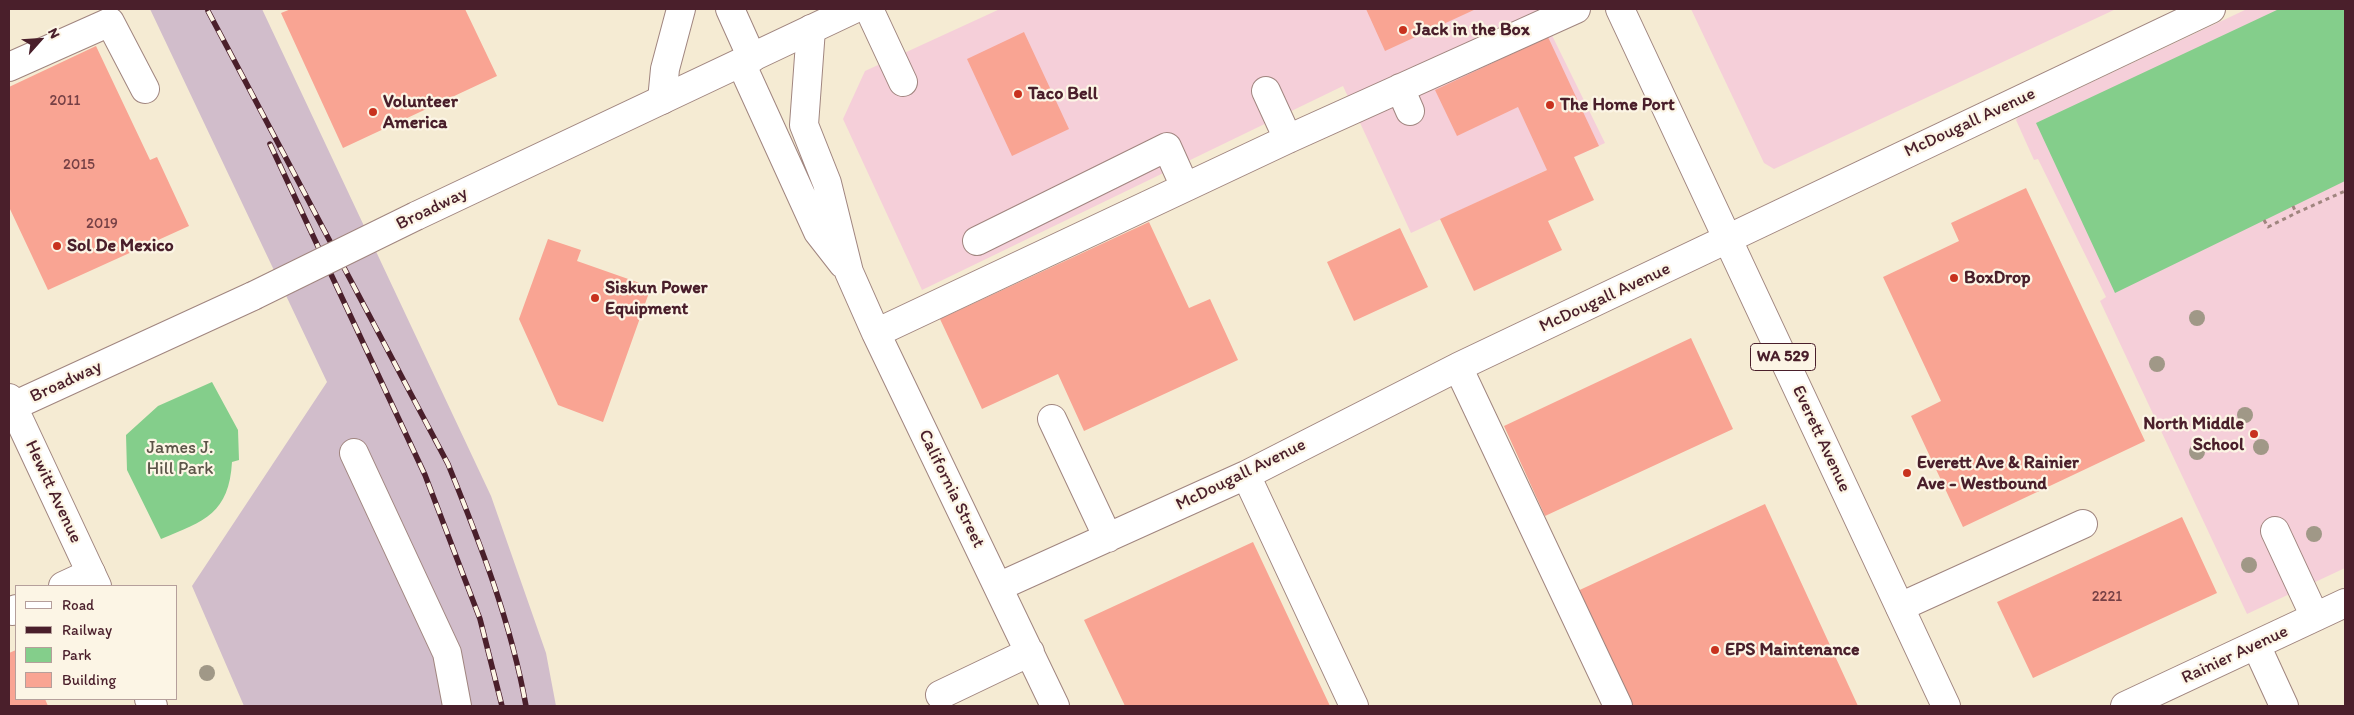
<!DOCTYPE html>
<style>
body{margin:0}
#map{position:relative;width:2354px;height:715px;overflow:hidden;background:#f5ebd3;font-family:Itim,sans-serif}
canvas{display:block}
.frame{position:absolute;inset:0;border:10px solid #4a1f2b;pointer-events:none}
.legend{position:absolute;left:15px;top:585px;width:162px;height:115px;box-sizing:border-box;background:#fcf5e5;border:1px solid #b59f9b;margin:0;padding:6px 9px;list-style:none;font-size:15px;color:#4a1f2b}
.legend li{display:flex;align-items:center;gap:10px;height:25px}
.legend b{width:25px;border:1px solid #b59f9b}
.north{position:absolute;left:15px;top:15px;width:50px;height:50px;-webkit-text-stroke:4px #fcf5e5;paint-order:stroke;rotate:64deg;font-size:14px;font-weight:700;line-height:20px;text-align:center;color:#4a1f2b}
.north::after{content:'';display:block;margin:auto;width:18px;height:22px;background:#4a1f2b;clip-path:polygon(50% 0,100% 100%,50% 72%,0 100%)}
</style>
<div id="map">
<canvas width="2354" height="715"></canvas>
<div class="frame"></div>
<ul class="legend">
<li><b style="height:6px;background:#fff"></b>Road</li>
<li><b style="height:6px;background:#4a1f2b"></b>Railway</li>
<li><b style="height:14px;background:#84ce8b"></b>Park</li>
<li><b style="height:14px;background:#f9a493"></b>Building</li>
</ul>
<div class="north">N</div>
</div>
<script>
const c = document.querySelector('canvas').getContext('2d');
c.lineJoin = 'round';
function fillPath(path, color) { c.fillStyle = color; c.fill(path, 'evenodd'); }
function strokePath(path, color, width, dash) { c.strokeStyle = color; c.lineWidth = width; c.lineCap = dash ? 'butt' : 'round'; c.setLineDash(dash || []); c.stroke(path); }
function write(font, color, halo, rows, align = 'center') {
  c.font = font + ' Itim,sans-serif'; c.lineWidth = 4.5; c.setLineDash([]); c.textBaseline = 'middle'; c.strokeStyle = halo; c.fillStyle = color; for (const [text, x, y, turn = 0] of rows) {
    c.save(); c.translate(x, y); c.rotate((+turn || 0) * Math.PI / 180); c.textAlign = isNaN(turn) ? turn : align; if (halo) c.strokeText(text, 0, 0); c.fillText(text, 0, 0); c.restore();
  }
}
fillPath(new Path2D(`
 M 1000,9 L 1539,9 L 1605,143 L 1411,233 L 1343,86 L 922,290 L 843,119 L 865,71 Z
 M 1691,9 L 2116,9 L 1774,169 L 1764,163 Z
 M 2247,9 L 2345,9 L 2345,568 L 2247,614 L 2100,301 L 2106,297 L 2038,159 L 2034,160 L 2016,120 L 2018,117 Z`), '#f5cfd9');
fillPath(new Path2D(`
 M 150,9 L 262,9 L 491,496 L 546,653 L 556,706 L 244,706 L 192,586 L 327,382 Z`), '#d1bdcb');
fillPath(new Path2D(`
 M 2279,9 L 2345,9 L 2345,181 L 2115,293 L 2036,123 Z
 M 212,382 L 238,430 L 239,460 L 232,462 C 229,513 205,521 161,539 L 127,470 L 126,435 L 158,406 Z`), '#84ce8b');
fillPath(new Path2D(`
 M 291,9 L 465,9 L 497,76 L 343,148 L 281,13 Z
 M 1366,9 L 1476,9 L 1385,51 Z
 M 1024,32 L 1069,129 L 1012,156 L 967,59 Z
 M 1548,37 L 1599,146 L 1574,157 L 1594,200 L 1548,221 L 1562,250 L 1474,291 L 1440,219 L 1547,170 L 1518,107 L 1457,136 L 1435,90 Z
 M 96,46 L 150,160 L 157,157 L 189,226 L 48,290 L 9,207 L 9,87 Z
 M 2026,188 L 2145,441 L 1963,527 L 1911,416 L 1941,401 L 1883,277 L 1959,241 L 1951,223 Z
 M 1149,222 L 1189,308 L 1210,299 L 1238,360 L 1084,431 L 1058,374 L 982,409 L 940,319 Z
 M 1400,228 L 1428,287 L 1354,321 L 1327,262 Z
 M 548,239 L 581,250 L 577,261 L 651,287 L 603,422 L 558,405 L 519,319 Z
 M 1691,338 L 1733,429 L 1545,516 L 1504,426 Z
 M 1765,504 L 1858,706 L 1623,706 L 1571,594 Z
 M 2182,517 L 2217,593 L 2033,678 L 1997,602 Z
 M 1253,542 L 1330,706 L 1125,706 L 1084,620 Z
 M 16,650 L 16,699 L 45,699 L 48,706 L 9,706 L 9,653 Z`), '#f9a493');
const minor = new Path2D(`
 M 730,9 L 752,58
 M 869,9 L 903,82
 M 811,29 L 804,125 L 827,183 L 849,272 L 876,333 L 1055,706
 M 741,63 L 818,232 L 843,264
 M 9,67 L 110,22 L 145,89
 M 1400,88 L 1410,111
 M 1266,91 L 1288,139
 M 662,100 L 665,69 L 681,9
 M 977,241 L 1167,147 L 1185,187
 M 876,333 L 1288,139 L 1576,9
 M 1458,367 L 1618,706
 M 1052,419 L 1108,538
 M 354,453 L 447,653 L 457,706
 M 1246,475 L 1354,706
 M 2275,531 L 2315,617
 M 63,586 L 91,573
 M 998,587 L 1246,475 L 1458,367 L 2211,9
 M 1900,607 L 2083,524
 M 12,611 L 16,609
 M 2256,645 L 2284,706
 M 940,695 L 1030,652
 M 2125,706 L 2345,603`);
const major = new Path2D(`
 M 1620,9 L 1946,706
 M 416,216 L 854,9
 M 9,398 L 97,586
 M 9,408 L 253,296
 M 149,699 L 153,706`);
strokePath(minor, '#a0857f', 30);
strokePath(major, '#a0857f', 30);
strokePath(new Path2D(`
 M 2293,206 L 2296,213 L 2345,191
 M 2264,220 L 2268,227 L 2296,213`), '#a0857f', 3, [4, 4]);
strokePath(minor, '#fff', 28);
strokePath(major, '#fff', 28);
const rail = new Path2D(`
 M 208,11 L 448,464 C 480,543 511,622 526,706
 M 270,144 L 425,475 L 480,619 L 502,706`);
strokePath(rail, '#4a1f2b', 5.5);
strokePath(rail, '#fcf5e5', 4, [11]);
const majorBridge = new Path2D(`
 M 253,296 L 416,216`);
strokePath(majorBridge, '#a0857f', 30, []);
strokePath(majorBridge, '#fff', 28);
c.fillStyle = '#a09887';
for (const [x, y] of [
 [2197,318],
 [2157,364],
 [2245,415],
 [2261,447],
 [2197,452],
 [2314,534],
 [2249,565],
 [207,673]
]) { c.beginPath(); c.arc(x, y, 8, 0, 2 * Math.PI); c.fill(); }
for (const [x, y, r, color] of [
 [1403,30,5,"#c8321e"],
 [1018,94,5,"#c8321e"],
 [1550,105,5,"#c8321e"],
 [373,112,5,"#c8321e"],
 [57,246,5,"#c8321e"],
 [1954,278,5,"#c8321e"],
 [595,298,5,"#c8321e"],
 [2254,434,5,"#c8321e"],
 [1907,473,5,"#c8321e"],
 [1715,650,5,"#c8321e"]
]) { const dot = new Path2D(); dot.arc(x, y, r, 0, 2 * Math.PI); c.fillStyle = color; c.fill(dot); strokePath(dot, '#fcf5e5', 2); }
write('15px', '#764045', null, [
 ["2011",65,101],
 ["2015",79,165],
 ["2019",102,224],
 ["2221",2107,597]
]);
for (const [x, y, w] of [
 [1783,357,65]
]) { const box = new Path2D(); box.roundRect(x - w / 2, y - 13.5, w, 27, 4); c.fillStyle = '#fcf5e5'; c.fill(box); strokePath(box, '#4a1f2b', 1); }
write('bold 16px', '#4a1f2b', null, [
 ["WA 529",1783,357]
]);
write('bold 18px', '#4a1f2b', '#fcf5e5', [
 ["Jack in the Box",1413,30],
 ["Taco Bell",1028,94],
 ["Volunteer",383,102],
 ["America",383,123],
 ["The Home Port",1560,105],
 ["Sol De Mexico",67,246],
 ["BoxDrop",1964,278],
 ["Siskun Power",605,288],
 ["Equipment",605,309],
 ["North Middle",2244,424,"right"],
 ["School",2244,445,"right"],
 ["Everett Ave & Rainier",1917,463],
 ["Ave - Westbound",1917,484],
 ["EPS Maintenance",1725,650]
], 'left');
write('18px', '#4a1f2b', '#fcf5e5', [
 ["McDougall Avenue",1970,123,-25],
 ["Broadway",432,209,-26],
 ["McDougall Avenue",1605,298,-25],
 ["Broadway",66,382,-25],
 ["Everett Avenue",1821,439,65],
 ["McDougall Avenue",1241,475,-26],
 ["California Street",951,489,64],
 ["Hewitt Avenue",53,492,65],
 ["Rainier Avenue",2235,655,-25]
]);
write('18px', '#5b5448', '#fcf5e5', [
 ["James J.",180,448],
 ["Hill Park",180,469]
]);
</script>
